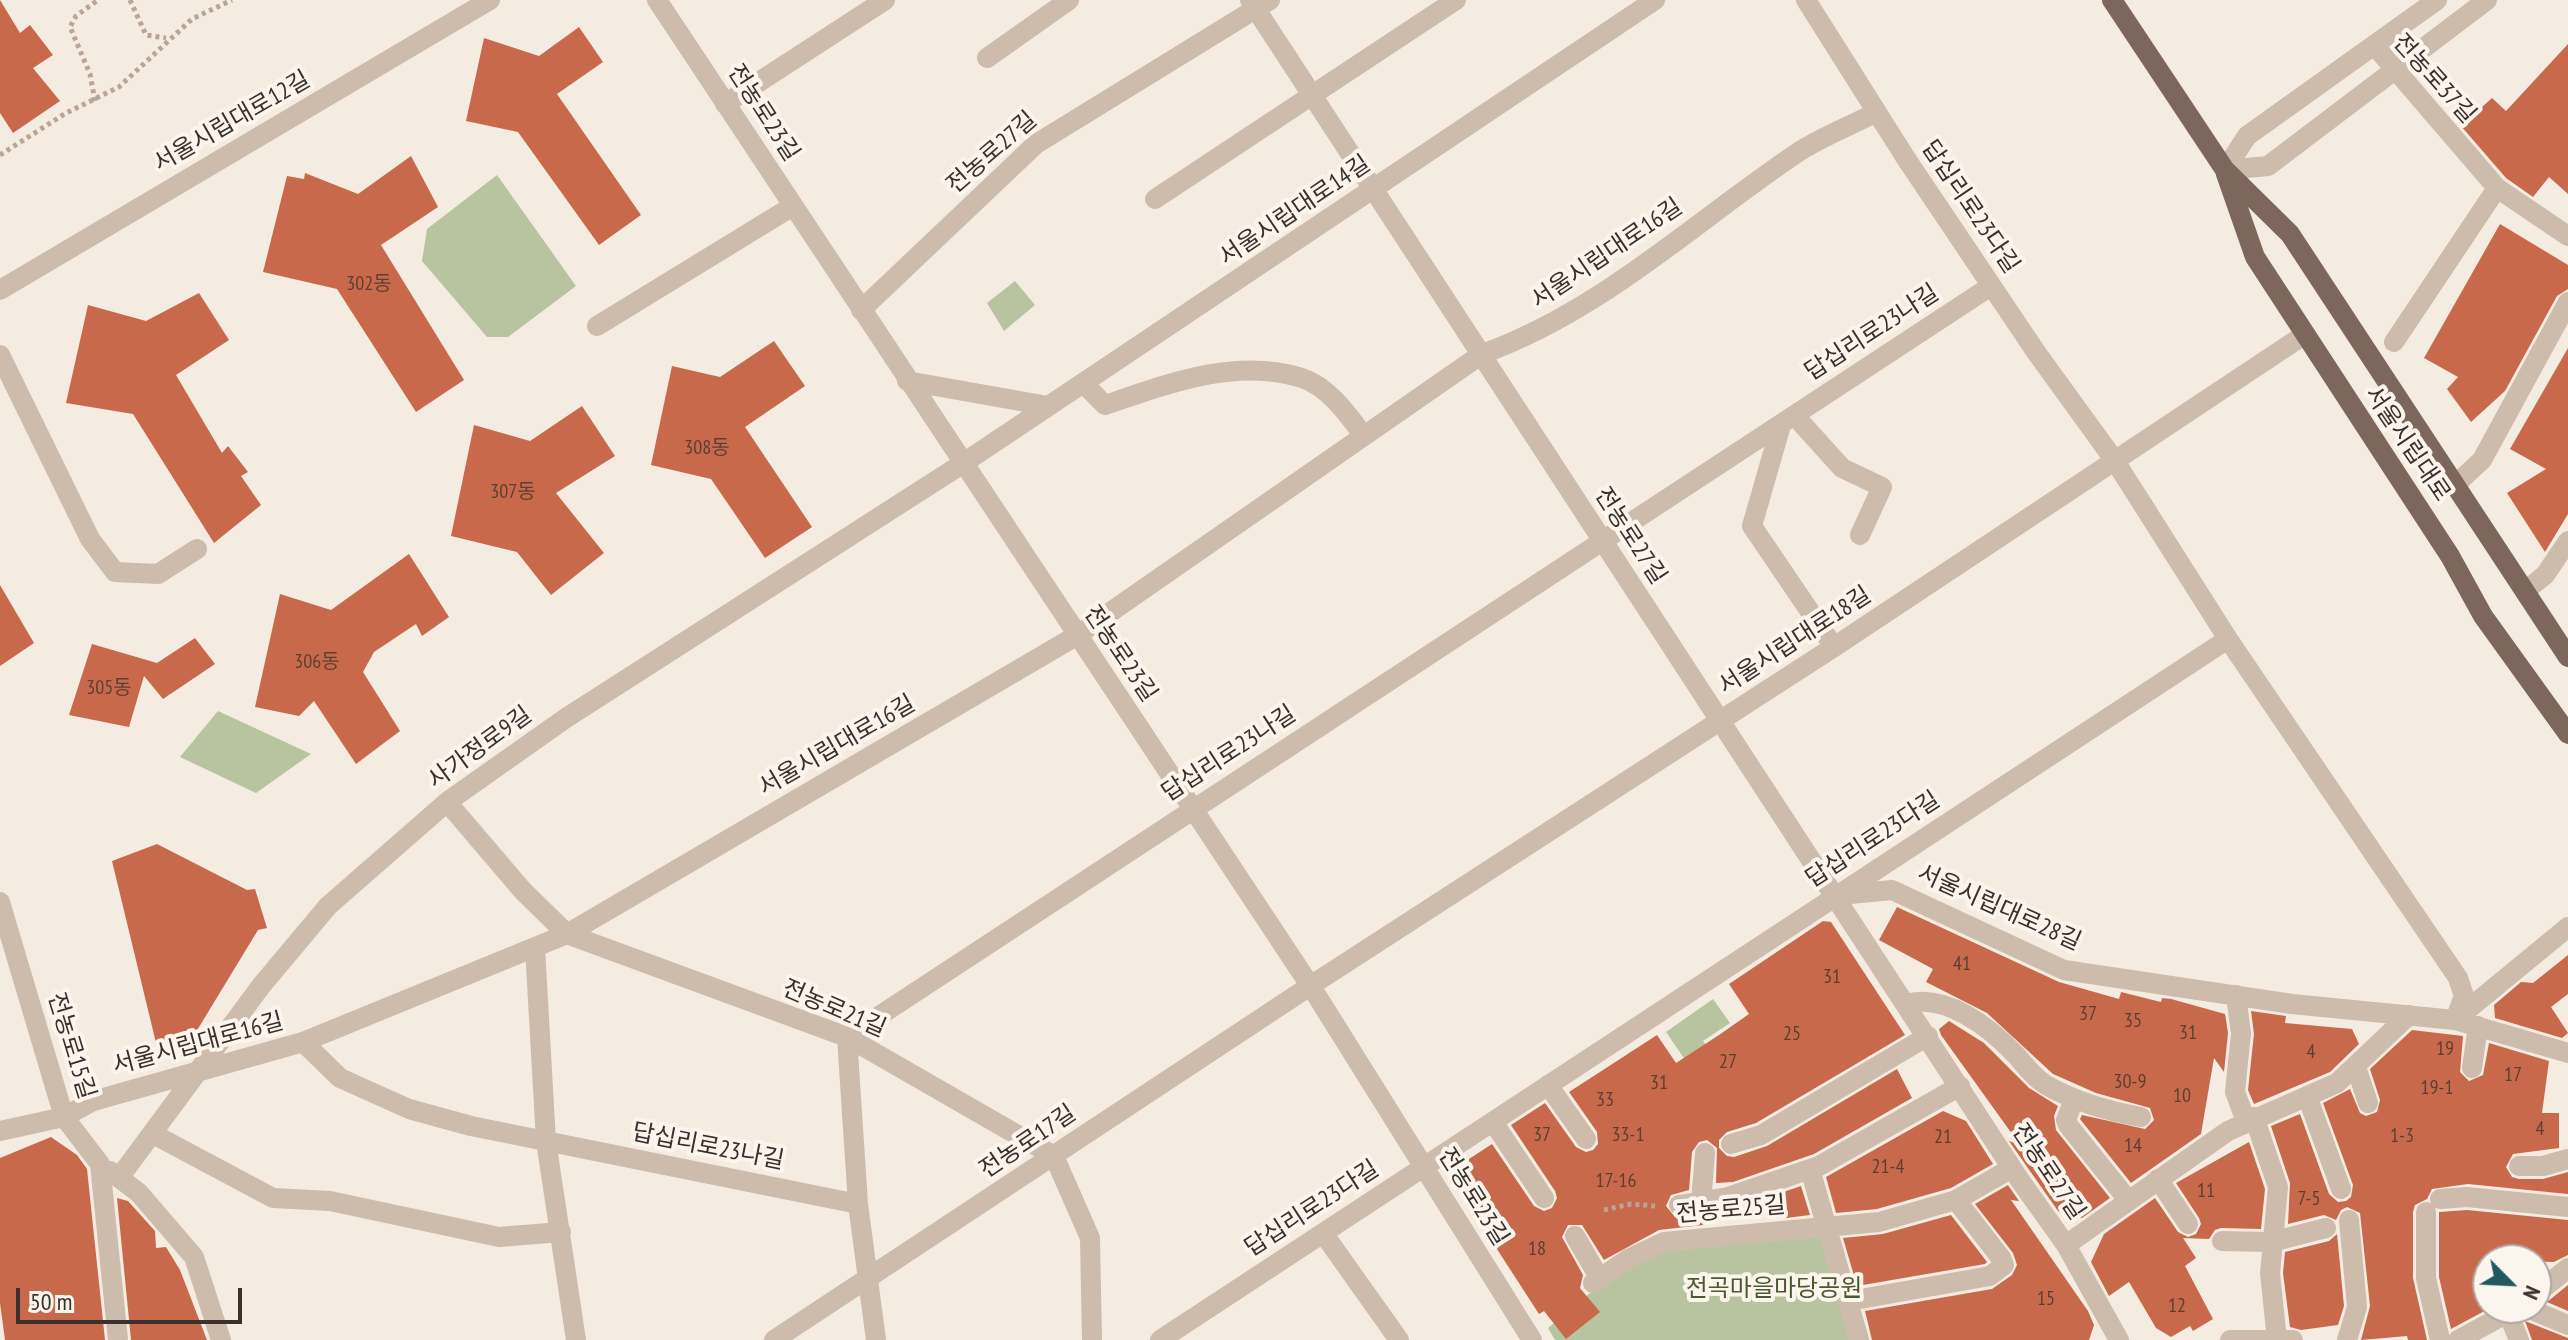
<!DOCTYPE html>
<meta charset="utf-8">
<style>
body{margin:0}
#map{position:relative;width:2568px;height:1340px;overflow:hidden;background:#f4ebe1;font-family:"PT Sans Narrow",sans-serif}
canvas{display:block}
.north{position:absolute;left:2472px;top:1244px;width:80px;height:80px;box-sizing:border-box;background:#fbf5ee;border:2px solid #aea6a0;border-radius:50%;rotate:114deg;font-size:22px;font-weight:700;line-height:32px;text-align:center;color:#3b302b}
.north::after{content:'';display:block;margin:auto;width:28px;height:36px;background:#1f5a5e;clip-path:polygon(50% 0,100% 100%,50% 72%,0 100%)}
.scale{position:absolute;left:16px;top:1288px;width:226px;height:36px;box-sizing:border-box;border:4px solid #3b302b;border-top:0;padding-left:10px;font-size:24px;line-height:28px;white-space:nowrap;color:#3b302b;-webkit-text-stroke:6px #fbf5ee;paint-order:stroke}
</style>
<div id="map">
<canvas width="2568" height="1340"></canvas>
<div class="north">N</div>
<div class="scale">50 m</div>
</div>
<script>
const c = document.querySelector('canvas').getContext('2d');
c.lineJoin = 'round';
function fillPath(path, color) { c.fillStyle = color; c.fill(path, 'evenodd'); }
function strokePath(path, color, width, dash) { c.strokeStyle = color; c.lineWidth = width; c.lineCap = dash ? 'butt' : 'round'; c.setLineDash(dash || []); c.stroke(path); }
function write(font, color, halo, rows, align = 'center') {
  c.font = font + ' "PT Sans Narrow","Noto Sans KR",sans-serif'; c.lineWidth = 8; c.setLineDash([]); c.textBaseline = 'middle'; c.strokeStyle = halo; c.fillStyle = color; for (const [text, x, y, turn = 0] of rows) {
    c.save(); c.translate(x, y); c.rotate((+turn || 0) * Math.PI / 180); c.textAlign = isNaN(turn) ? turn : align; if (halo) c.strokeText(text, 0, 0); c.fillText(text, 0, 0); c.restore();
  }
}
fillPath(new Path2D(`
 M 497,175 L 576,286 L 508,337 L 487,337 L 422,261 L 427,229 Z
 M 1015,281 L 1035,305 L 1004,331 L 987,303 Z
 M 218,711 L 311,754 L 256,793 L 180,757 Z
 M 1713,999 L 1730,1023 L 1703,1041 L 1709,1049 L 1688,1064 L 1666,1032 Z
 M 1826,1233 L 1853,1340 L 1555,1340 L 1548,1328 L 1601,1284 L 1660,1248 Z`), '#b8c4a0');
fillPath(new Path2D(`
 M 0,0 L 20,33 L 30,25 L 53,55 L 33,68 L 60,101 L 13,133 L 0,113 Z
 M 579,27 L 603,62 L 557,94 L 641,215 L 599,245 L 518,132 L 466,121 L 484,38 L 539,56 Z
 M 2568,44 L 2568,194 L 2549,177 L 2533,197 L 2506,178 L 2461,126 L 2492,98 L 2506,111 Z
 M 411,156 L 438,207 L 381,245 L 464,380 L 416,412 L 337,289 L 263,272 L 287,176 L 304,179 L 305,173 L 358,194 Z
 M 2500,224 L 2568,265 L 2568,289 L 2557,296 L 2505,391 L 2471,422 L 2447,389 L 2458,377 L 2424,358 Z
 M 199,293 L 229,340 L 176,375 L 222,453 L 228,446 L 248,472 L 241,476 L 261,505 L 214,543 L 133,414 L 66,403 L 88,305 L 146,321 Z
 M 774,341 L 805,386 L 745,427 L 812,527 L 765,558 L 711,479 L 651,465 L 672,366 L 720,377 Z
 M 2568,348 L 2568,514 L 2545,552 L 2507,493 L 2546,469 L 2510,449 Z
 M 582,406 L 615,456 L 556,493 L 604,553 L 551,595 L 517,552 L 451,536 L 474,425 L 530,441 Z
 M 409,554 L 449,617 L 422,636 L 416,624 L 374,652 L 363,672 L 400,731 L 356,764 L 314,701 L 299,716 L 255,707 L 280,594 L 331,610 Z
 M 0,585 L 34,643 L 0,666 Z
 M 195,638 L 215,664 L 163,699 L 144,676 L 129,727 L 69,715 L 92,644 L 157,663 Z
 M 157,844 L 247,890 L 255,889 L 267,928 L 258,930 L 196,1032 L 157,1047 L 112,861 Z
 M 1897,907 L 2059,982 L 2119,999 L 2121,992 L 2161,1002 L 2162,998 L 2171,999 L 2225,1014 L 2228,1033 L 2224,1072 L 2214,1058 L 2201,1134 L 2131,1183 L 2080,1119 L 2082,1115 L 2145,1129 L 2154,1120 L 2150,1108 L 2096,1093 L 2053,1074 L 1987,1013 L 1926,982 L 1933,969 L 1879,940 Z
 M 1823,921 L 1831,922 L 1905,1035 L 1756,1123 L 1727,1132 L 1719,1140 L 1719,1148 L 1727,1156 L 1734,1157 L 1767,1146 L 1897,1069 L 1912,1098 L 1814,1154 L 1733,1182 L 1716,1183 L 1717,1148 L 1707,1140 L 1699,1142 L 1692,1152 L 1689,1190 L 1671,1195 L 1666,1206 L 1675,1217 L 1701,1216 L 1703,1225 L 1659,1230 L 1604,1260 L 1582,1225 L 1568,1225 L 1562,1237 L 1583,1275 L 1580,1288 L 1600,1312 L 1566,1339 L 1544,1311 L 1539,1314 L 1460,1192 L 1466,1161 L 1492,1144 L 1534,1206 L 1544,1211 L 1552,1208 L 1557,1198 L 1555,1191 L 1511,1125 L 1545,1103 L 1576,1147 L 1586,1152 L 1593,1150 L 1598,1144 L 1597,1132 L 1569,1092 L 1657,1035 L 1676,1063 L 1719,1035 L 1749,1014 L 1729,984 Z
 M 2568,955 L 2568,994 L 2551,1007 L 2568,1033 L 2562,1038 L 2495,1018 L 2494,1005 L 2521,982 L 2533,983 Z
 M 2251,1011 L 2286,1016 L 2285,1023 L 2352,1029 L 2359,1044 L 2330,1072 L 2254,1104 L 2248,1090 L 2254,1034 Z
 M 1949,1021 L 1984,1043 L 2029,1088 L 2058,1106 L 2054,1116 L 2056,1130 L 2110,1198 L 2082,1218 L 2058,1211 L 2009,1141 L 2020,1145 L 1941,1035 L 1939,1029 Z
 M 2412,1030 L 2463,1036 L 2460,1072 L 2469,1081 L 2483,1075 L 2489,1043 L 2549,1061 L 2542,1113 L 2559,1113 L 2559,1148 L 2513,1154 L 2506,1167 L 2512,1177 L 2519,1179 L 2543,1179 L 2568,1172 L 2568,1194 L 2468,1184 L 2432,1189 L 2427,1199 L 2415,1205 L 2413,1212 L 2413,1278 L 2427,1340 L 2408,1340 L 2407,1336 L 2361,1340 L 2370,1306 L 2360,1213 L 2347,1207 L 2341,1210 L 2336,1220 L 2324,1215 L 2288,1224 L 2290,1183 L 2271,1126 L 2300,1114 L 2329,1194 L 2338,1202 L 2346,1201 L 2351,1197 L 2353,1185 L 2323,1103 L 2350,1089 L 2360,1113 L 2366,1116 L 2377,1112 L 2380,1100 L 2370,1069 Z
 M 1943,1111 L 1966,1121 L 1993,1164 L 1951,1188 L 1877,1209 L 1836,1213 L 1826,1177 Z
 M 51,1137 L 77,1155 L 87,1169 L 105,1340 L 5,1340 L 0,1303 L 0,1158 Z
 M 2249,1142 L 2265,1189 L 2261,1229 L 2221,1228 L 2215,1230 L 2209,1239 L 2183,1238 L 2196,1258 L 2185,1266 L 2213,1319 L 2193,1331 L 2190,1326 L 2171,1337 L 2156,1328 L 2129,1282 L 2109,1296 L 2091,1262 L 2104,1234 L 2155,1198 L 2178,1232 L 2188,1237 L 2196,1234 L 2201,1224 L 2199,1218 L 2176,1183 Z
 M 2008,1185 L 2019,1201 L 2011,1200 L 2088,1311 L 2094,1325 L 2089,1340 L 1872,1340 L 1865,1311 L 1992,1289 L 2012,1275 L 2017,1265 L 2013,1253 L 1975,1204 Z
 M 1801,1186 L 1810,1215 L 1786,1218 L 1782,1205 L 1760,1212 L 1757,1201 Z
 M 117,1198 L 128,1201 L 155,1231 L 156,1248 L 166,1247 L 180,1270 L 207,1340 L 131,1340 Z
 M 2467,1210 L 2568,1220 L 2568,1255 L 2554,1262 L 2488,1260 L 2490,1308 L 2451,1329 L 2439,1277 L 2439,1212 Z
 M 1951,1215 L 1987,1262 L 1985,1264 L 1857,1286 L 1843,1238 L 1883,1234 Z
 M 2337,1234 L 2344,1306 L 2338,1325 L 2301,1330 L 2290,1327 L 2283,1273 L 2285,1252 L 2329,1241 Z
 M 2568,1285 L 2568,1311 L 2547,1302 Z
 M 2525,1321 L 2568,1338 L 2568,1340 L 2532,1340 Z`), '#c8694b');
strokePath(new Path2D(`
 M 130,0 L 146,35 L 166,38
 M 95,101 L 90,74 L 70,27 L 76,16 L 98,0
 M 0,155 L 66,113 L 119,87 L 192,19 L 232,0
 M 1604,1210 L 1631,1204 L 1655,1206`), '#b9a596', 5, [4, 4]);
strokePath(new Path2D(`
 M 657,0 L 1317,996 L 1532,1340
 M 1250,0 L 2019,1179 L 2066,1245 L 2119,1340
 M 1806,0 L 1907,160 L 2036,352 L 2115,461 L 2228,639 L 2458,978 L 2464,996 L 2455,1020
 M 2375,46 L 2497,188 L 2568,236
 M 987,58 L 1069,0
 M 725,104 L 885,0
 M 2225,170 L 2268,166 L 2487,0
 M 2225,170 L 2247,136 L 2437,0
 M 1155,199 L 1456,0
 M 0,290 L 490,0
 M 861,310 L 1036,144 L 1270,0
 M 597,326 L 793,206
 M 2394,342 L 2497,188
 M 0,355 L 90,539 L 115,572 L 158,574 L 197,549
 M 907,381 L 1048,406
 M 1083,383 L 1105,405 C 1168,384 1236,357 1302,378 C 1329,387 1348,415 1364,436
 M 1795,416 L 1842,468 L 1882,487 L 1860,535
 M 1781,425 L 1752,526 L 1834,647
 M 2455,485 L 2482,460 L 2568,302
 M 2525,591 L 2545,575 L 2568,541
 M 447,802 L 523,891 L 567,934 L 847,1037 L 1054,1156 L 1090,1238 L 1092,1340
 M 1840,895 L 1892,890 L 2064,970 L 2292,1004 L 2455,1020 L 2568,1053
 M 0,902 L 64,1117 L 100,1164 L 118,1340
 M 535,948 L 546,1141 L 576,1340
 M 2236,995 L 2241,1033 L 2235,1092 L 2246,1121
 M 1906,1004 C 1946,993 1989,1027 2015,1054 C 2025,1065 2033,1077 2046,1085 C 2076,1102 2107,1111 2141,1117
 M 2455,1020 L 2568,927
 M 847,1037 L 1991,286
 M 847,1037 L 858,1204 L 876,1340
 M 303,1042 L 340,1078 L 409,1109 L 471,1126 L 858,1204
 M 2356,1067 L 2368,1103
 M 2472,1068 L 2478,1026
 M 1548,1085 L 1586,1139
 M 2307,1096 L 2341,1189
 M 2074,1099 L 2066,1120 L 2068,1125 L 2128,1200
 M 2254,1117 L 2278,1187 L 2270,1273 L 2277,1340
 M 1493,1122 L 1544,1198
 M 0,1131 L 64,1117 L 93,1101 L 303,1042 L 567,934 L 1076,636 L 1482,354 C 1602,311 1695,221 1800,151 C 1824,136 1852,125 1877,112
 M 153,1134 L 273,1198 L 330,1201 L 499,1237 L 561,1232
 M 1731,1144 L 1761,1135 L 1928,1036
 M 2519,1166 L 2543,1166 L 2568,1159
 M 1810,1169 L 1859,1340
 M 110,1171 L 139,1193 L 194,1257 L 221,1340
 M 119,1178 L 261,986 L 328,906 L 447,802 L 566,718 L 962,464 L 1655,0
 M 2158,1179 L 2188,1224
 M 2440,1199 L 2467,1197 L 2568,1207
 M 1701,1203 L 1705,1153
 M 1679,1205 L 1728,1197 L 1819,1166 L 1960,1086
 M 2426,1212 L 2426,1278 L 2440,1340
 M 1323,1233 L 1399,1340
 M 1575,1236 L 1600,1279
 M 2222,1241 L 2271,1242 L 2326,1228
 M 2066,1245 L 2228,1131 L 2337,1083 L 2409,1015
 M 1593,1283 L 1628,1259 L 1664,1242 L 1879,1222 L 1956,1200 L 2012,1168
 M 2536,1294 L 2568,1268
 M 1849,1301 L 1990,1276 L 2004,1265 L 2001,1258 L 1956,1200
 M 2527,1308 L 2568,1325
 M 2508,1313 L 2519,1340
 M 774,1340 L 1310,986 L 1834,647 L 2304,335
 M 1160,1340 L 2228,639
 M 2230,1340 L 2293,1340
 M 2347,1340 L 2357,1307 L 2349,1220
 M 2458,1340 L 2517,1308`), '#cdbbac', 20);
strokePath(new Path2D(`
 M 2112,0 L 2225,170 L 2290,234 L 2568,657
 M 2226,174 L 2255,257 L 2450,556 L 2483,616 L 2568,734`), '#7d675c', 20);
write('20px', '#5e3e33', null, [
 ["302동",369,284],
 ["308동",707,448],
 ["307동",513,492],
 ["306동",317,662],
 ["305동",109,688],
 ["41",1962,964],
 ["31",1832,977],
 ["37",2088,1014],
 ["35",2133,1021],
 ["31",2188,1033],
 ["25",1792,1034],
 ["19",2445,1049],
 ["4",2311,1052],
 ["27",1728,1062],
 ["17",2513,1075],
 ["30-9",2130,1082],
 ["31",1659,1083],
 ["19-1",2437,1088],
 ["10",2182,1096],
 ["33",1605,1100],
 ["4",2540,1129],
 ["37",1542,1135],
 ["33-1",1628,1135],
 ["1-3",2402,1136],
 ["21",1943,1137],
 ["14",2133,1146],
 ["21-4",1888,1167],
 ["17-16",1616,1181],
 ["11",2206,1191],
 ["7-5",2309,1199],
 ["18",1537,1249],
 ["15",2046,1299],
 ["12",2177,1306]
]);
write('24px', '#3b302b', '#fbf5ee', [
 ["전농로37길",2434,79,48],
 ["전농로23길",763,113,57],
 ["서울시립대로12길",232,122,-30],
 ["전농로27길",992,153,-41],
 ["답십리로23다길",1970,207,56],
 ["서울시립대로14길",1295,211,-34],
 ["서울시립대로16길",1607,254,-34],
 ["답십리로23나길",1872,333,-33],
 ["서울시립대로",2407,444,56],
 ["전농로27길",1630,536,57],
 ["서울시립대로18길",1795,641,-33],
 ["전농로23길",1120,654,56],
 ["서울시립대로16길",837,746,-30],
 ["사가정로9길",480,748,-36],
 ["답십리로23나길",1229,754,-33],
 ["답십리로23다길",1873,840,-33],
 ["서울시립대로28길",1999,908,24],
 ["전농로21길",834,1009,23],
 ["서울시립대로16길",198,1044,-15],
 ["전농로15길",71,1046,73],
 ["전농로17길",1028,1142,-34],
 ["답십리로23나길",708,1147,11],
 ["전농로27길",2048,1172,56],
 ["전농로23길",1473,1197,58],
 ["답십리로23다길",1312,1209,-33],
 ["전농로25길",1731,1210,-5]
]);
write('24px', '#4a5a2e', '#fbf5ee', [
 ["전곡마을마당공원",1774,1289]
]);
</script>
